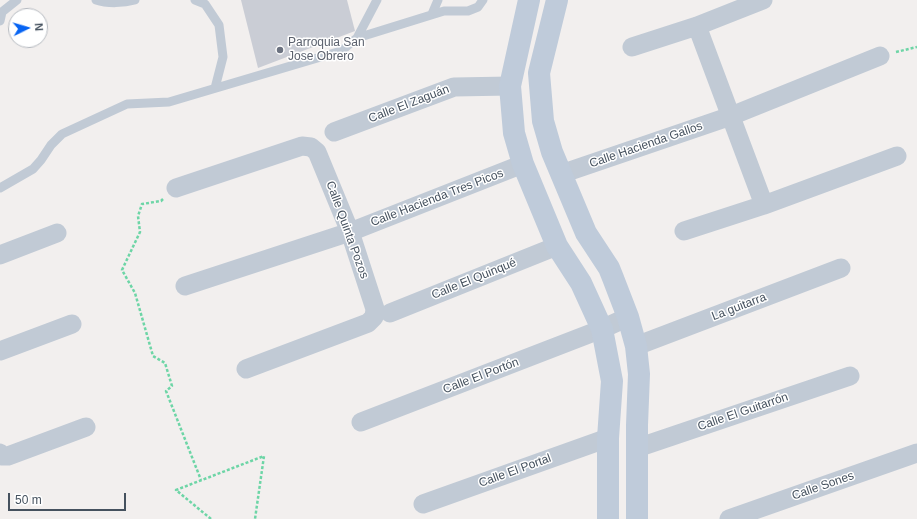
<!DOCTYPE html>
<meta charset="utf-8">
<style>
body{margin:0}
#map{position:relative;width:917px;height:519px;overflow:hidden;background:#f2efee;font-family:Arial,sans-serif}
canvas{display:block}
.north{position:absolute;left:8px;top:8px;width:40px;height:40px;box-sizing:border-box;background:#fff;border:1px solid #b5b9bf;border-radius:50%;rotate:85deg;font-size:11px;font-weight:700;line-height:16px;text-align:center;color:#45515e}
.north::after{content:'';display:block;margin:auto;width:14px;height:18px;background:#0764f3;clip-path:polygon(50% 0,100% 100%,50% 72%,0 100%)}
.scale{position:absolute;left:8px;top:493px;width:118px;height:18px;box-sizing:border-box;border:2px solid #45515e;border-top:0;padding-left:5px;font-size:12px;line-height:14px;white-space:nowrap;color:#45515e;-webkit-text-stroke:3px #fff;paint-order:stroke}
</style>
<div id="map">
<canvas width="917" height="519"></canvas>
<div class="north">N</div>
<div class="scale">50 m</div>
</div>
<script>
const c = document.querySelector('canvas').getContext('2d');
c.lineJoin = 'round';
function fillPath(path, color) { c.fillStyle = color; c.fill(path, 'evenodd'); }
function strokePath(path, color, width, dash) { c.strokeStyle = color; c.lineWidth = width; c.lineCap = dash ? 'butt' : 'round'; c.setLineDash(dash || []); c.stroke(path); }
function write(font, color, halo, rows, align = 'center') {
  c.font = font + ' Arial,sans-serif'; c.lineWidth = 3; c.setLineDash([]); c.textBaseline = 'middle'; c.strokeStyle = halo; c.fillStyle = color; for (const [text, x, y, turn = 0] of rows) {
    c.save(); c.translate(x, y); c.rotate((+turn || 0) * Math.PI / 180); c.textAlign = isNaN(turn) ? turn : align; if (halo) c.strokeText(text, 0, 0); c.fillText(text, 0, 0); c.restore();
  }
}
fillPath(new Path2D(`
 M 241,0 L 347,0 L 355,31 L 258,68 Z`), '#cacdd5');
strokePath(new Path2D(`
 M 896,52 L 917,47
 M 163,199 L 161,201 L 142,204 L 138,216 L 140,232 L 122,270 L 135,293 L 153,356 L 165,363 L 172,386 L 166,391 L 201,480
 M 211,519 L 176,490 L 264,456 L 255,519`), '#6dd5a6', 2.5, [3, 2]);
strokePath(new Path2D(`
 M 96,0 C 108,4 124,3 135,0
 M 195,0 L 205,4 L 219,25 L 223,57 L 215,88
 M 432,14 L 438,0
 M 0,21 L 2,12 L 17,0
 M 357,38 L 377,0
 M 0,188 L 33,169 L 41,160 L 51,145 L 62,134 L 127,104 L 169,102 L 341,51 L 357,38 L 444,11 L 468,11 L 478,7 L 483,0`), '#c1cad5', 9);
strokePath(new Path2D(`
 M 697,26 L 764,205
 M 632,47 L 697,26 L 763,0
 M 334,132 L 454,87 L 510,86
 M 561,174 L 731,116 L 880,56
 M 176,188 L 302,146 L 311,147 L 317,152 L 350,232 L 375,309 L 374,317 L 368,323 L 246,369
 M 684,231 L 764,205 L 897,156
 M 0,255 L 57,233
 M 185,286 L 350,232 L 523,164
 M 390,313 L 557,246
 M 636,346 L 841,268
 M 0,351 L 72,324
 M 361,422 L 602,329 L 628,317
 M 637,448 L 850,376
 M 0,453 L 2,456 L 8,456 L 86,427
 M 423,504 L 608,438
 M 729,519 L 917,453`), '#c1cad5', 19);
strokePath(new Path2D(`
 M 529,0 L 510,86 L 514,133 L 523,164 L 557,246 L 581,283 L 602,329 L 612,381 L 608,438 L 608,519
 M 557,0 L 539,73 L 543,121 L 552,152 L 586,233 L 609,268 L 613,278 L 628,317 L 636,346 L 639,374 L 637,425 L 637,519`), '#bfcbda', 22);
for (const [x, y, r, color] of [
 [280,50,4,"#6b7280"]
]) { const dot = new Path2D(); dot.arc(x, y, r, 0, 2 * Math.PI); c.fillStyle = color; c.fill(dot); strokePath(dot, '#fff', 1.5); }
write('12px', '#5b616d', '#fff', [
 ["Parroquia San",288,43],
 ["Jose Obrero",288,57]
], 'left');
write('12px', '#45515e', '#fff', [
 ["Calle El Zaguán",409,104,-21],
 ["Calle Hacienda Gallos",646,145,-19],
 ["Calle Hacienda Tres Picos",437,198,-21],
 ["Calle Quinta Pozos",347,230,70],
 ["Calle El Quinqué",474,279,-22],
 ["La guitarra",739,307,-21],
 ["Calle El Portón",481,376,-21],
 ["Calle El Guitarrón",743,412,-19],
 ["Calle El Portal",515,471,-20],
 ["Calle Sones",823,486,-19]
]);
</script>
